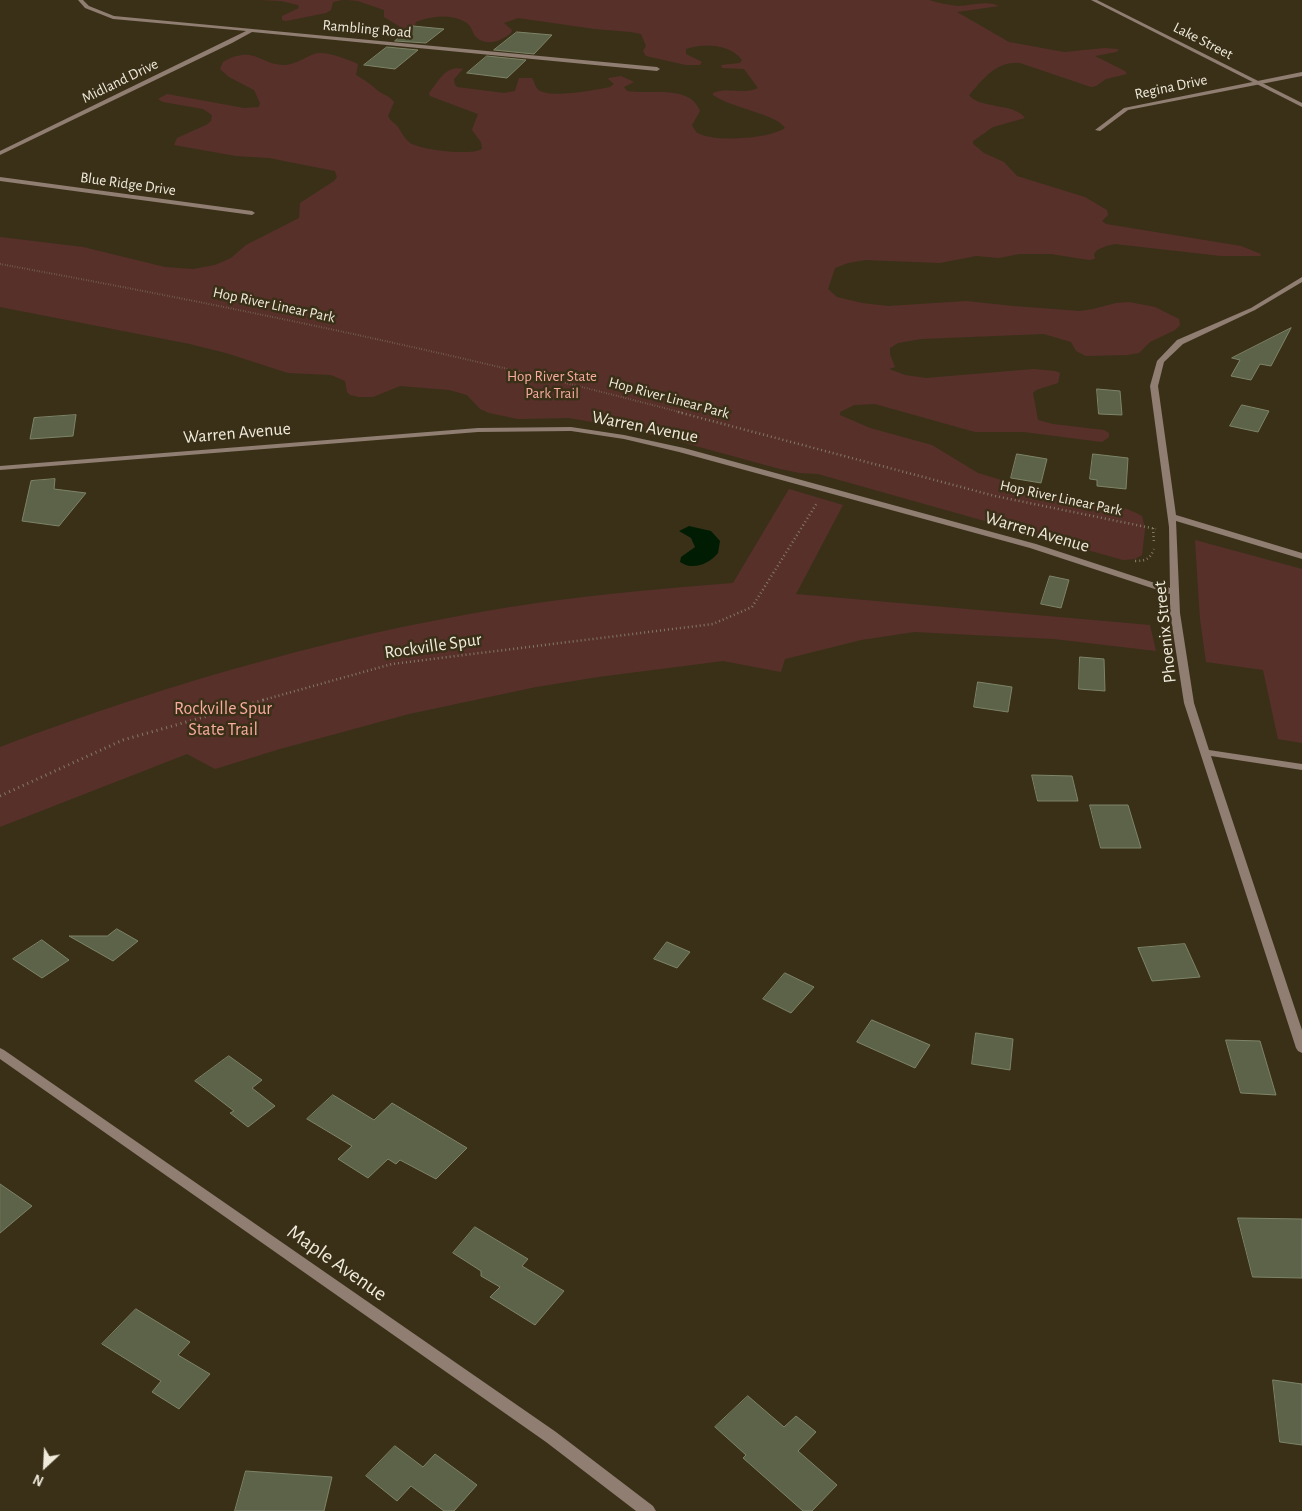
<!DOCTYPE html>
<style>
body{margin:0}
#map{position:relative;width:1302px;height:1511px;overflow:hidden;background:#3a3018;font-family:"Alegreya Sans",sans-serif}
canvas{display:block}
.north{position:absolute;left:20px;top:1441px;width:50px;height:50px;-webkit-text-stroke:4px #3a3018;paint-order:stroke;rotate:205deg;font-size:14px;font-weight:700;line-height:20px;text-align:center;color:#f0eadb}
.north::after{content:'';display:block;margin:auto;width:18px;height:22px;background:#f0eadb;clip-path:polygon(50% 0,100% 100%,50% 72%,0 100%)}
</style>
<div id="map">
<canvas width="1302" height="1511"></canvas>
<div class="north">N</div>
</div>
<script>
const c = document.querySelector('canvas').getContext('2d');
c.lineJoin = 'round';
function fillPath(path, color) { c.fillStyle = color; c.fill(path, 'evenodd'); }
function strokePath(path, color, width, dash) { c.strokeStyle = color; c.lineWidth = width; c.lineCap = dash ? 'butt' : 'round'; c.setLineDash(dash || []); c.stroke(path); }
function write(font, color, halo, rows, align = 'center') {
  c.font = font + ' "Alegreya Sans",sans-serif'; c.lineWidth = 5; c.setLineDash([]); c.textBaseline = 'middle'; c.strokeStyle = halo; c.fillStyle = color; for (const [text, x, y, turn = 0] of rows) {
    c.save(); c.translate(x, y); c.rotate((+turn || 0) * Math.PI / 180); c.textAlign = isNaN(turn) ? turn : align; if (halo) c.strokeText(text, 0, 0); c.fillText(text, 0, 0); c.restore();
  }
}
fillPath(new Path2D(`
 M 259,0 L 342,0 L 333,2 L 331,10 L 326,13 L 286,21 L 282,20 L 282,16 L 299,8 L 298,5 L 281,1 Z
 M 348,0 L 929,0 C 938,3 948,5 958,6 C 972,6 985,0 999,6 L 957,12 L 1009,42 L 1064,52 L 1105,48 L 1117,49 L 1119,50 L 1116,52 L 1095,56 L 1125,71 L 1127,74 L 1106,79 L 1096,86 L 1091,87 L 1020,63 C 995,61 983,80 969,95 C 979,109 1015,103 1025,118 L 993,127 L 973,141 L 973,144 L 984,153 L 1004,162 L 1017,176 L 1085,197 L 1107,210 L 1108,215 L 1102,221 L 1106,224 L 1241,246 L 1261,254 L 1260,256 L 1221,256 L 1115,244 L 1106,246 L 1097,250 L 1094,254 L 1095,259 L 1089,260 L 1051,254 L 1019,254 L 999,258 L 976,256 L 940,263 L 865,260 L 848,263 L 835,268 L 828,289 L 837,297 L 862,303 L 888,306 L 966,301 L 1013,306 L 1080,311 L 1093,309 L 1116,303 L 1129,302 L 1155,307 L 1179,319 L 1180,325 L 1175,330 L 1150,342 L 1139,353 L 1127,355 L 1086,356 L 1076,351 L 1071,342 L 1044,334 L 921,339 L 898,343 L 890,348 L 890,354 L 895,367 L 889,369 L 905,375 L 926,378 L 1034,369 L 1055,371 L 1060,373 L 1058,383 L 1036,390 L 1033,393 L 1038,420 L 1053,424 L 1104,430 L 1109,433 L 1109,437 L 1102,442 L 1024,432 L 975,432 L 875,404 L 854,405 L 840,412 L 840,415 L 870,428 L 932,445 L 978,473 L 1071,501 C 1085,494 1128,508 1142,516 L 1145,529 L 1142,555 L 1135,559 L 1123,560 L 818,474 L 800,473 L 780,469 L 670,439 L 604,424 L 569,418 L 518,419 L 489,413 L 480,409 L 467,395 L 449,390 L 400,386 L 373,397 L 359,397 L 350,395 L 347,392 L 345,381 L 331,375 L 288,373 L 226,353 L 190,344 L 0,307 L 0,237 L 83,247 L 165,267 L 193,269 L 215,265 L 231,258 L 246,245 L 299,218 L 300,203 L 334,181 L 337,177 L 335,171 L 269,158 L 236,156 L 174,145 L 177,138 L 206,125 L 211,121 L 212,115 L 203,109 L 163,102 L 158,99 L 167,94 L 244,108 L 259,107 L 260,103 L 254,90 L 229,77 L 220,69 L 223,62 C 255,44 259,65 285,65 C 296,64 304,58 314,54 C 325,50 348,60 358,64 L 356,75 C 366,81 369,83 377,90 C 383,95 389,95 394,102 L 388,116 C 390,121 395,123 398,127 C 402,133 404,138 410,143 C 421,150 470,156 482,149 L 481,142 L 472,130 L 478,114 L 430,96 L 429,93 C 438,82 446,64 463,69 L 454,79 L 455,85 L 457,87 L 504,93 L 515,91 L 519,78 L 532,78 C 535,83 535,88 540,91 C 554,98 595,90 610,87 L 614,84 L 608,79 L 609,78 L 621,76 L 634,82 L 624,87 L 627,91 C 650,95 690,84 700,111 L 692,125 C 692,126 696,131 696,132 C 711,143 770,139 785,128 C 777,114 731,108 713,95 L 713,93 C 727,87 744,95 758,88 L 744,69 L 722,68 L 721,65 L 740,63 L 742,60 C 730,44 703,43 686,49 L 686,54 L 702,62 L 700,65 L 686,65 L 646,56 L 643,51 L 646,46 L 641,34 L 631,32 L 595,29 L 518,18 L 504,23 L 512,30 L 511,33 C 501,41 487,47 476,37 C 472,33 472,27 468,24 C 454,13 431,16 416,22 L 414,26 L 402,36 L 396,35 L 399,26 L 384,17 L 384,10 L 358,1 Z
 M 789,489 L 843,505 L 796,594 L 1150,625 L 1156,651 L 1054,639 L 914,632 L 861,640 L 785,659 L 781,672 L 723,661 L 598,677 L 536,687 L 409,714 L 280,749 L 215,769 L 187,754 L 0,827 L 0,747 C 174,681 353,630 537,603 C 602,594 667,588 733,583 Z
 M 1195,540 L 1302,569 L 1302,743 L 1278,739 L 1263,670 L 1206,662 L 1200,619 Z`), '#58302a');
fillPath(new Path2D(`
 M 689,526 L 711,531 L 720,541 L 718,553 C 709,564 693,571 680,562 L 681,557 L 695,547 L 691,538 L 679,531 Z`), '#001d04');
const building = new Path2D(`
 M 413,26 L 444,29 L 426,43 L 395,41 Z
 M 517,32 L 552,35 L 534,54 L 494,50 Z
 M 387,47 L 418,50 L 395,69 L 364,65 Z
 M 487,56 L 526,60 L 507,78 L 467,73 Z
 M 1291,328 L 1271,366 L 1260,364 L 1251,380 L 1231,376 L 1240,360 L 1232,358 Z
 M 1097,389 L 1120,391 L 1122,415 L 1099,414 Z
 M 1242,405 L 1269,411 L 1258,432 L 1230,426 Z
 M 76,415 L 73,436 L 30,439 L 34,418 Z
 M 1017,454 L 1047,459 L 1041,483 L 1011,478 Z
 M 1093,454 L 1128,458 L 1126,489 L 1097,486 L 1097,480 L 1090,479 Z
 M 55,479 L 54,489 L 86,493 L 59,526 L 22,521 L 31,481 Z
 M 1050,576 L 1069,580 L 1061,608 L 1041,604 Z
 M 1080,657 L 1104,659 L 1105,691 L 1079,689 Z
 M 978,682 L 1012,687 L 1008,712 L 974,707 Z
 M 1032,775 L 1072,776 L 1078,801 L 1038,801 Z
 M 1090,805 L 1128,805 L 1141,848 L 1101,848 Z
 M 117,929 L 138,941 L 113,961 L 69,936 L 107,936 Z
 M 42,940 L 69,960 L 42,978 L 13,959 Z
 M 667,942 L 690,952 L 677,968 L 654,959 Z
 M 1185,944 L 1200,977 L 1152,981 L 1138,948 Z
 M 785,973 L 814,987 L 791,1013 L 763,999 Z
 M 872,1020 L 930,1045 L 915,1068 L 857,1042 Z
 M 976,1033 L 1013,1039 L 1010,1070 L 972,1064 Z
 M 1226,1040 L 1260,1041 L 1276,1095 L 1241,1093 Z
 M 229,1056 L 262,1080 L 252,1088 L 275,1106 L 248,1127 L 230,1113 L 234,1111 L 195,1081 Z
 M 333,1095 L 374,1120 L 392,1103 L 467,1148 L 436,1179 L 400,1160 L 396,1164 L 388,1159 L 368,1178 L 338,1159 L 352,1146 L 307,1119 Z
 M 0,1184 L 32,1206 L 0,1233 Z
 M 1238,1218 L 1302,1219 L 1302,1278 L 1253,1277 Z
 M 475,1227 L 528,1259 L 522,1266 L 564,1291 L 535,1325 L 490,1297 L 500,1287 L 481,1276 L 481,1271 L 453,1253 Z
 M 136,1309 L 190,1342 L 178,1355 L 210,1374 L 179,1409 L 152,1392 L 161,1381 L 102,1344 Z
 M 1273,1380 L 1302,1384 L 1302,1445 L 1280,1442 Z
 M 748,1396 L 784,1427 L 796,1416 L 816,1432 L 798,1451 L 837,1485 L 812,1511 L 803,1511 L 743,1458 L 746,1455 L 715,1427 Z
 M 395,1446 L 423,1467 L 435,1454 L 477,1485 L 454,1511 L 444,1511 L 411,1486 L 397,1501 L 366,1476 Z
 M 246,1471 L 332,1477 L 324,1511 L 235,1511 Z`);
fillPath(building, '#5d6348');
strokePath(building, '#7d8468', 1);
strokePath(new Path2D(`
 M 0,264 C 229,306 457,353 683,413`), '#827a65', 2, [0.5, 2]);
strokePath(new Path2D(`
 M 678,412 L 995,496 L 1156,529
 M 1153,528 L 1154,543
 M 1135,561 C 1146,561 1150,559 1154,549
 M 263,700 L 392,664 L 713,624 L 752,607 L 817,503`), '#827a65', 2.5, [1, 3]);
strokePath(new Path2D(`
 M 0,796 L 123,740 L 267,699`), '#827a65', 3, [1, 4]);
fillPath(new Path2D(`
 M 78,0 L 83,0 L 89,6 L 114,16 L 657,67 L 660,69 L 657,71 L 252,32 L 232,43 L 0,155 L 0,151 L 246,31 L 113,19 L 85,8 Z
 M 1302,72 L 1302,76 L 1128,110 L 1100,131 L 1095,130 L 1124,108 Z
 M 0,177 L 252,211 L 255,213 L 252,215 L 0,181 Z
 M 1302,277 L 1302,282 L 1255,310 L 1183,344 L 1164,362 L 1158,386 L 1176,515 L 1302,553 L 1302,559 L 1176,521 L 1180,613 L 1194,703 L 1209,750 L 1302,764 L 1302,770 L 1211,756 L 1302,1030 L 1302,1053 L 1298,1051 L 1296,1048 L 1184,703 L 1170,613 L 1170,594 L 1030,548 L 679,452 L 624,439 L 571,431 L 478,432 L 0,470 L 0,466 L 478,428 L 571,427 L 624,435 L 684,448 L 1036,544 L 1170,588 L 1169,527 L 1150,386 L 1157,361 L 1177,340 L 1251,308 Z
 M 0,1048 L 4,1050 L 556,1432 L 653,1506 L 656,1511 L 636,1511 L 546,1442 L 0,1059 Z`), '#8f7e71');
fillPath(new Path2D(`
 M 1091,0 L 1097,0 L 1302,103 L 1302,107 Z`), '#8f7e71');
write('15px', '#f0eadb', '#3a3018', [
 ["Rambling Road",367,29,5],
 ["Lake Street",1203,41,27],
 ["Midland Drive",120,81,-26],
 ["Regina Drive",1171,87,-12],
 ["Blue Ridge Drive",128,184,8],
 ["Hop River Linear Park",274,305,12],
 ["Hop River Linear Park",669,398,15],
 ["Hop River Linear Park",1061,498,12]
]);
write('15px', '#f8ac9e', '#3a3018', [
 ["Hop River State",552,376],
 ["Park Trail",552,393]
]);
write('18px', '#f0eadb', '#3a3018', [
 ["Warren Avenue",645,427,11],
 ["Warren Avenue",237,433,-5],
 ["Warren Avenue",1037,532,16],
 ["Phoenix Street",1165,632,-96],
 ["Rockville Spur",433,646,-8]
]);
write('18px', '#f8ac9e', '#3a3018', [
 ["Rockville Spur",223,709],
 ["State Trail",223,730]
]);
write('21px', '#f0eadb', '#3a3018', [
 ["Maple Avenue",337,1263,35]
]);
</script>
